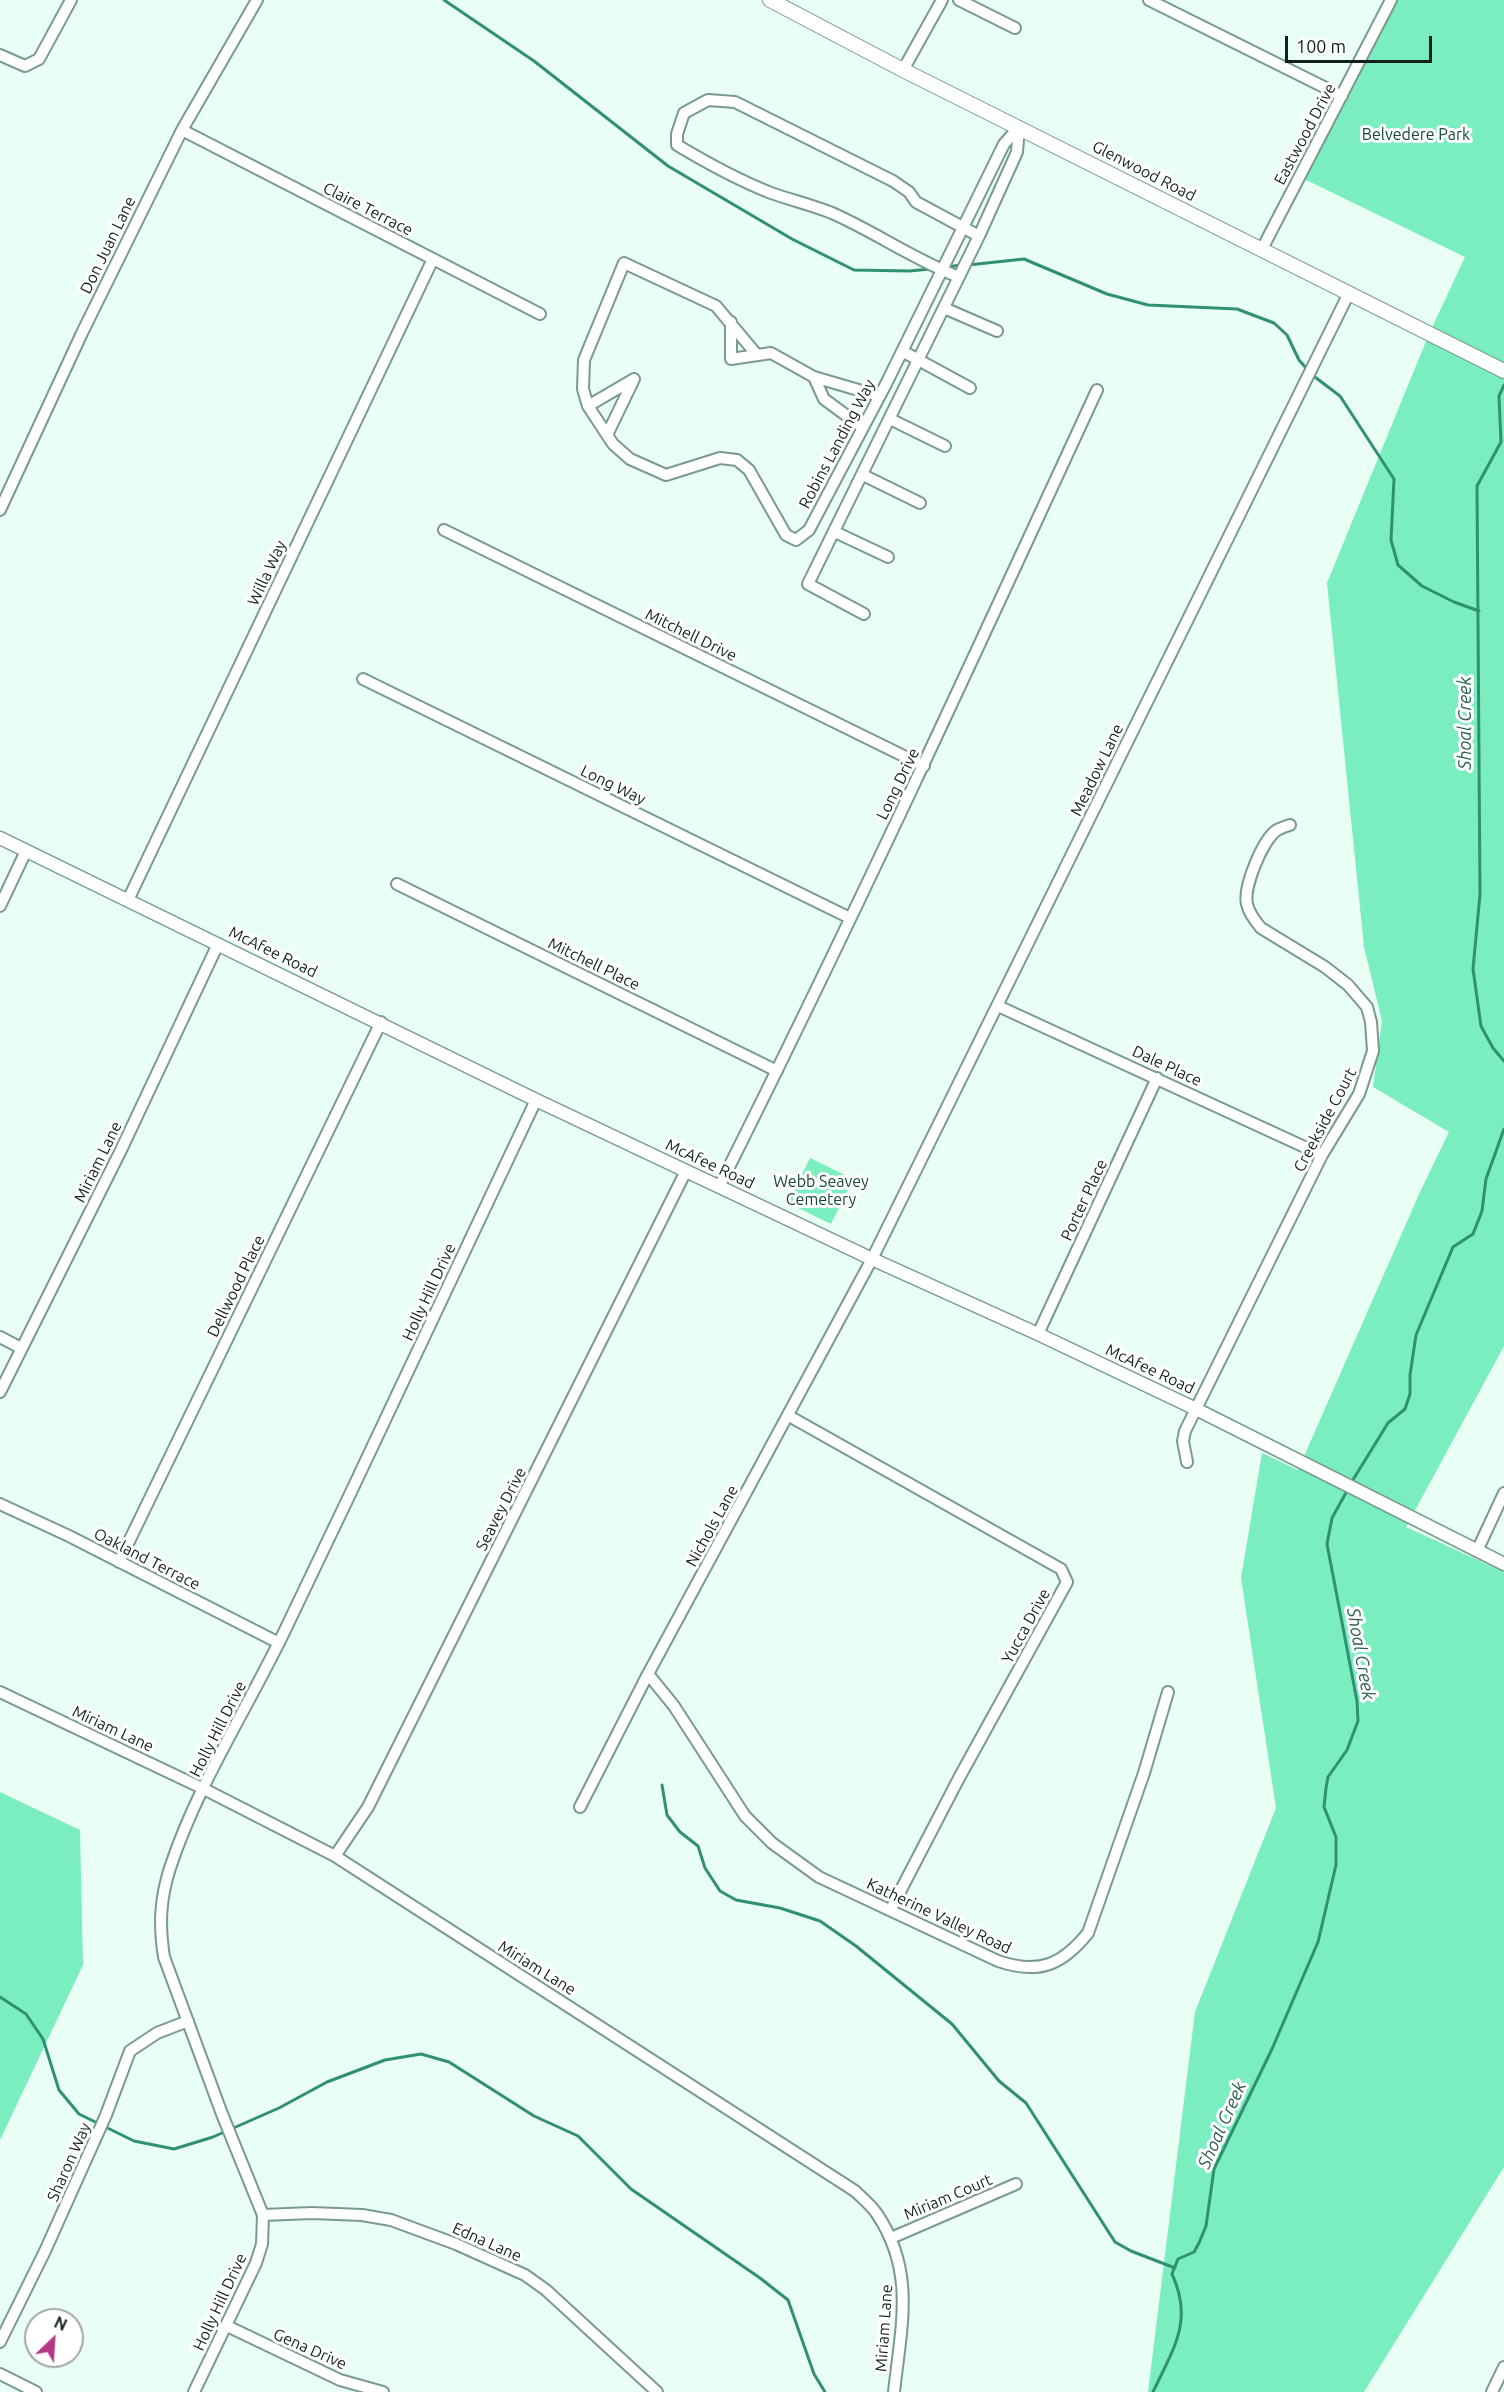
<!DOCTYPE html>
<style>
body{margin:0}
#map{position:relative;width:1504px;height:2392px;overflow:hidden;background:#e9fef5;font-family:Ubuntu,sans-serif}
canvas{display:block}
.north{position:absolute;left:24px;top:2308px;width:60px;height:60px;box-sizing:border-box;background:#fff;border:2px solid #a1a6a4;border-radius:50%;rotate:25deg;font-size:16px;font-weight:700;line-height:24px;text-align:center;color:#14211b}
.north::after{content:'';display:block;margin:auto;width:21px;height:27px;background:#b53785;clip-path:polygon(50% 0,100% 100%,50% 72%,0 100%)}
.scale{position:absolute;left:1285px;top:36px;width:147px;height:27px;box-sizing:border-box;border:3px solid #14211b;border-top:0;padding-left:8px;font-size:18px;line-height:21px;white-space:nowrap;color:#14211b;-webkit-text-stroke:4px #fff;paint-order:stroke}
</style>
<div id="map">
<canvas width="1504" height="2392"></canvas>
<div class="north">N</div>
<div class="scale">100 m</div>
</div>
<script>
const c = document.querySelector('canvas').getContext('2d');
c.lineJoin = 'round';
function fillPath(path, color) { c.fillStyle = color; c.fill(path, 'evenodd'); }
function strokePath(path, color, width, dash) { c.strokeStyle = color; c.lineWidth = width; c.lineCap = dash ? 'butt' : 'round'; c.setLineDash(dash || []); c.stroke(path); }
function write(font, color, halo, rows, align = 'center') {
  c.font = font + ' Ubuntu,sans-serif'; c.lineWidth = 6; c.setLineDash([]); c.textBaseline = 'middle'; c.strokeStyle = halo; c.fillStyle = color; for (const [text, x, y, turn = 0] of rows) {
    c.save(); c.translate(x, y); c.rotate((+turn || 0) * Math.PI / 180); c.textAlign = isNaN(turn) ? turn : align; if (halo) c.strokeText(text, 0, 0); c.fillText(text, 0, 0); c.restore();
  }
}
fillPath(new Path2D(`
 M 1385,0 L 1504,0 L 1504,1346 L 1406,1527 L 1504,1572 L 1504,2167 L 1364,2392 L 1148,2392 L 1195,2012 L 1276,1808 L 1241,1578 L 1262,1453 L 1298,1470 L 1420,1192 L 1449,1132 L 1373,1087 L 1382,1021 L 1364,947 L 1327,583 L 1429,334 L 1465,257 L 1298,176 Z
 M 810,1158 L 853,1179 L 831,1224 L 788,1203 Z
 M 0,1792 L 80,1830 L 83,1965 L 0,2140 Z`), '#7aedc1');
strokePath(new Path2D(`
 M 444,0 L 534,61 L 668,166 L 792,239 L 854,270 L 909,271 L 931,269
 M 968,265 L 1024,259 L 1107,294 L 1148,305 L 1237,309 L 1274,323 L 1287,335 L 1299,360 L 1307,369
 M 947,267 L 961,265
 M 1311,374 L 1340,396 L 1394,479 L 1391,540 L 1398,565 L 1422,586 L 1454,602 L 1479,611
 M 1504,385 L 1499,396 L 1501,442 L 1477,486 L 1480,894 L 1473,969 L 1481,1026 L 1493,1048 L 1504,1061
 M 1351,1483 L 1388,1423 L 1405,1409 L 1410,1394 L 1410,1375 L 1416,1335 L 1453,1247 L 1473,1234 L 1482,1211 L 1486,1179 L 1504,1129
 M 662,1785 L 667,1815 L 680,1832 L 698,1846 L 705,1868 L 720,1891 L 736,1900 L 780,1908 L 820,1921 L 856,1946 L 952,2024 L 999,2081 L 1026,2103 L 1115,2242 L 1131,2251 L 1175,2268
 M 0,1997 L 26,2014 L 43,2039 L 59,2090 L 79,2114 L 134,2141 L 174,2149 L 213,2137 L 279,2108 L 327,2082 L 385,2060 L 421,2054 L 449,2062 L 534,2116 L 578,2136 L 631,2189 L 760,2278 L 788,2300 L 814,2374 L 825,2392
 M 1153,2392 C 1173,2349 1194,2321 1172,2274 L 1178,2259 L 1194,2252 L 1199,2243 L 1206,2226 L 1214,2169 L 1272,2049 L 1318,1942 L 1336,1865 L 1336,1837 L 1324,1807 L 1326,1788 L 1328,1777 L 1347,1750 L 1358,1721 L 1357,1701 L 1327,1544 L 1332,1518 L 1348,1489`), '#319070', 3);
const minor = new Path2D(`
 M 959,0 L 1015,28
 M 1149,0 L 1342,96
 M 0,55 L 25,66 L 39,59 L 71,0
 M 903,70 L 942,0
 M 182,130 L 540,314
 M 1262,249 L 1391,0
 M 959,277 C 915,260 875,232 832,213 C 812,205 791,200 771,193 C 738,180 707,163 677,145 L 677,134 L 684,113 L 708,100 L 735,102 L 893,181 L 909,192 L 916,202 L 979,236
 M 944,308 L 997,331
 M 731,322 L 731,359 L 771,353 L 814,377 L 879,396
 M 902,351 L 970,388
 M 757,355 L 716,306 L 624,263 L 584,360 L 583,389 L 588,406 L 613,444 L 630,459 L 666,475 L 720,458 L 737,460 L 749,470 L 786,535 L 796,540 L 809,530 L 886,384 L 1004,144 L 1019,127
 M 814,377 L 824,399 L 862,427
 M 588,406 L 634,379
 M 890,419 L 945,446
 M 607,435 L 634,379
 M 863,475 L 920,503
 M 0,510 L 82,333 L 182,130 L 257,0
 M 444,530 L 924,766
 M 835,532 L 888,557
 M 864,614 L 808,584 L 979,236 L 1017,152 L 1019,127
 M 363,679 L 850,918
 M 397,884 L 777,1071
 M 128,900 L 433,259
 M 0,906 L 26,851
 M 998,1006 L 1322,1155
 M 719,1187 C 851,924 974,657 1097,390
 M 1038,1334 L 1157,1078
 M 0,1337 L 21,1348
 M 0,1392 L 121,1150 L 218,944
 M 789,1416 L 1061,1569 L 1067,1582 L 959,1778 L 891,1909
 M 1187,1462 L 1183,1441 L 1185,1431 L 1322,1155 L 1359,1094 L 1373,1051 L 1371,1022 L 1367,1007 L 1348,985 L 1325,967 L 1261,928 C 1255,921 1249,913 1247,904 C 1243,887 1263,839 1277,830 C 1281,828 1286,826 1290,825
 M 0,1504 L 69,1536 L 279,1643
 M 1477,1551 L 1504,1493
 M 119,1562 L 381,1022
 M 648,1674 L 674,1706 L 745,1816 L 772,1843 L 819,1877 L 998,1961 C 1039,1975 1062,1965 1088,1933 L 1144,1773 L 1168,1692
 M 0,1692 L 204,1789 L 335,1856 L 855,2191 C 862,2198 871,2205 877,2214 C 916,2272 901,2327 894,2392
 M 580,1807 L 648,1674 L 872,1259 L 1349,293
 M 335,1856 L 368,1807 L 686,1171
 M 263,2215 L 312,2213 L 362,2215 L 391,2220 L 456,2244 L 525,2275 L 546,2290 L 657,2392
 M 891,2238 L 1016,2184
 M 227,2326 L 340,2380 L 383,2392
 M 0,2342 L 45,2251 L 106,2115 L 130,2051 L 157,2033 L 188,2021
 M 0,2374 L 36,2392
 M 194,2392 L 256,2263 L 262,2244 L 263,2215 L 222,2114 L 164,1957 C 159,1925 160,1899 170,1868 C 198,1783 249,1706 287,1626 C 371,1451 454,1275 536,1100
 M 1492,2392 L 1504,2367`);
const tertiary = new Path2D(`
 M 0,838 L 536,1100 L 872,1259 L 1038,1334 L 1196,1409 L 1504,1564`);
const secondary = new Path2D(`
 M 770,0 L 903,70 L 1504,371`);
strokePath(minor, '#7a9b8c', 14);
strokePath(tertiary, '#7a9b8c', 15);
strokePath(secondary, '#7a9b8c', 16);
strokePath(minor, '#fff', 10);
strokePath(tertiary, '#fff', 12);
strokePath(secondary, '#fff', 14);
write('16px', '#14211b', '#fff', [
 ["Eastwood Drive",1305,134,-62],
 ["Glenwood Road",1144,171,27],
 ["Claire Terrace",368,209,27],
 ["Don Juan Lane",108,245,-64],
 ["Robins Landing Way",837,444,-62],
 ["Willa Way",267,573,-65],
 ["Mitchell Drive",691,635,26],
 ["Meadow Lane",1097,770,-64],
 ["Long Drive",898,784,-64],
 ["Long Way",613,785,26],
 ["McAfee Road",273,952,26],
 ["Mitchell Place",594,964,26],
 ["Dale Place",1167,1066,25],
 ["Creekside Court",1325,1120,-62],
 ["Miriam Lane",98,1162,-64],
 ["McAfee Road",710,1164,25],
 ["Porter Place",1084,1200,-65],
 ["Dellwood Place",236,1286,-64],
 ["Holly Hill Drive",429,1292,-65],
 ["McAfee Road",1150,1369,25],
 ["Seavey Drive",501,1509,-63],
 ["Nichols Lane",712,1526,-61],
 ["Oakland Terrace",147,1559,27],
 ["Yucca Drive",1026,1626,-61],
 ["Miriam Lane",113,1729,25],
 ["Holly Hill Drive",218,1729,-63],
 ["Katherine Valley Road",939,1916,25],
 ["Miriam Lane",537,1968,32],
 ["Sharon Way",69,2162,-66],
 ["Miriam Court",948,2197,-23],
 ["Edna Lane",487,2242,24],
 ["Holly Hill Drive",220,2302,-65],
 ["Miriam Lane",884,2328,-86],
 ["Gena Drive",310,2349,24]
]);
write('16px', '#144937', '#fff', [
 ["Belvedere Park",1416,135],
 ["Webb Seavey",821,1182],
 ["Cemetery",821,1200]
]);
write('italic 18px', '#2d5f4c', '#fff', [
 ["Shoal Creek",1465,723,-90],
 ["Shoal Creek",1361,1654,80],
 ["Shoal Creek",1222,2125,-66]
]);
</script>
